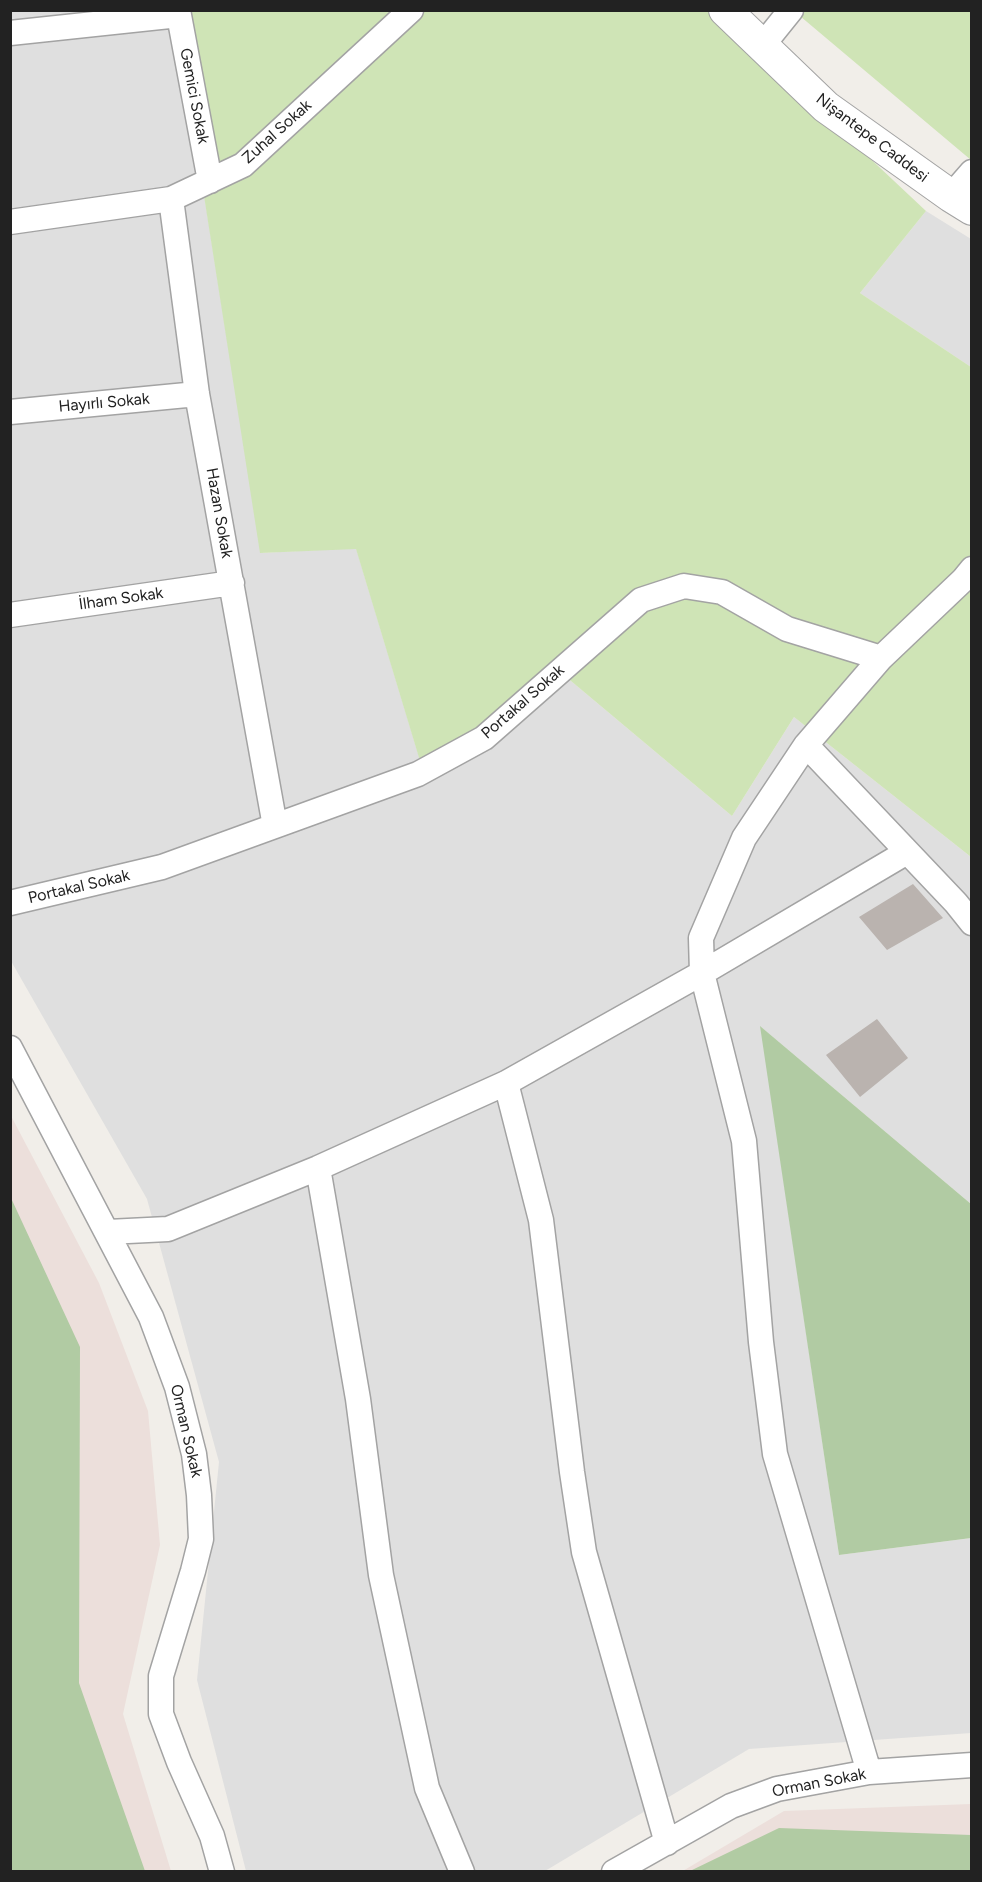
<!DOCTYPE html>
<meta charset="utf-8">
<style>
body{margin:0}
#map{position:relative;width:982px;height:1882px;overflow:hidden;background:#f1eee9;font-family:Figtree,sans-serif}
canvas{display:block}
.frame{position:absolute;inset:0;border:12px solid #222;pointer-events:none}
</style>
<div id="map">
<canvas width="982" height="1882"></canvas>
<div class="frame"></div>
</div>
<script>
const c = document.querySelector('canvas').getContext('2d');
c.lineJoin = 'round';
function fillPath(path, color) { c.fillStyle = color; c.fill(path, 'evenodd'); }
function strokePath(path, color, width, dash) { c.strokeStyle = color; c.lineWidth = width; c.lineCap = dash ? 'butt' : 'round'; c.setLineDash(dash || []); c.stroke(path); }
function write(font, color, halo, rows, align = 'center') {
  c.font = font + ' Figtree,sans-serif'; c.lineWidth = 4.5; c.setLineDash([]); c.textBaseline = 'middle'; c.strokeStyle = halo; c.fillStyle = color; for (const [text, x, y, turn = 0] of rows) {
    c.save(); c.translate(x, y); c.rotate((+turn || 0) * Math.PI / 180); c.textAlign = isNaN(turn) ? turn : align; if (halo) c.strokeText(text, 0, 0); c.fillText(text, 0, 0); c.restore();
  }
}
fillPath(new Path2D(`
 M 10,11 L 175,11 L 261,553 L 356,548 L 420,760 L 565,676 L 732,816 L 794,717 L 971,857 L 971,1204 L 761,1027 L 839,1555 L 971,1538 L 971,1733 L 749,1749 L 545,1871 L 246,1871 L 197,1680 L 219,1462 L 147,1199 L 11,961 Z
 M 926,211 L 971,239 L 971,367 L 860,293 Z`), '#dfdfdf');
fillPath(new Path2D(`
 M 10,1114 L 99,1283 L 148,1411 L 160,1545 L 123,1714 L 171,1871 L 11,1871 Z
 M 971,1804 L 971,1871 L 681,1872 L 784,1811 Z`), '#ecdfdb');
fillPath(new Path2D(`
 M 175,11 L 713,11 L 926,211 L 860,293 L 971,367 L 971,857 L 794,717 L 732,816 L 565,676 L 420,761 L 356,549 L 260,553 Z
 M 794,11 L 971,11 L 971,160 Z`), '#cfe4b6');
fillPath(new Path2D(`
 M 760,1026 L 971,1204 L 971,1538 L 839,1555 Z
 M 11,1198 L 80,1347 L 79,1683 L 145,1871 L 11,1871 Z
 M 779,1828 L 971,1835 L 971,1871 L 690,1871 Z`), '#b1cba3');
fillPath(new Path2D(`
 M 913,884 L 943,918 L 887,950 L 859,917 Z
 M 877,1019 L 908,1058 L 860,1097 L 826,1055 Z`), '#bab3af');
const minor = new Path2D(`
 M 178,10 L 210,181
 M 10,33 L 179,15
 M 762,46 L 791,10
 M 951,196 L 972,172
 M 171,199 L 197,394 L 275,826
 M 10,222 L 171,199 L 243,165 L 411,10
 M 10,412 L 197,394
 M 10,615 L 232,583
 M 806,745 L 956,903 L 972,923
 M 10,903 L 162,867 L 418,774 L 484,738 L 641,600 L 684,586 L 722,592 L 787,629 L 881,658
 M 10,1048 L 151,1317 L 177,1387 L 194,1454 L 199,1495 L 201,1539 L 193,1571 L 161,1676 L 161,1714 L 179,1762 L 212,1836 L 222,1872
 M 506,1083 L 541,1220 L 572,1472 L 584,1552 L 667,1843
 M 318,1168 L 358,1399 L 381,1575 L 427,1788 L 462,1872
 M 108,1232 L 168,1229 L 318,1168 L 506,1083 L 702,973 L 907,852
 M 869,1772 L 775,1454 L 761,1342 L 744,1141 L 702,973 L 701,938 L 744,838 L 806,745 L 881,658 L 963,580 L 972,569
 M 614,1872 L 731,1806 L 777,1789 L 869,1772 L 972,1765`);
const tertiary = new Path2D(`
 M 725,10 L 826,107 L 951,196 L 972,209`);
strokePath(minor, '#a3a3a3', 27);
strokePath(tertiary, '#a3a3a3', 34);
strokePath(minor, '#fff', 24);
strokePath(tertiary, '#fff', 32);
write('16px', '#222', '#fff', [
 ["Gemici Sokak",194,96,79],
 ["Zuhal Sokak",277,132,-42],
 ["Nişantepe Caddesi",872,138,37],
 ["Hayırlı Sokak",104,403,-5],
 ["Hazan Sokak",219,513,80],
 ["İlham Sokak",121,599,-8],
 ["Portakal Sokak",523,702,-41],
 ["Portakal Sokak",79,887,-13],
 ["Orman Sokak",186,1431,77],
 ["Orman Sokak",819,1783,-11]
]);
</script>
